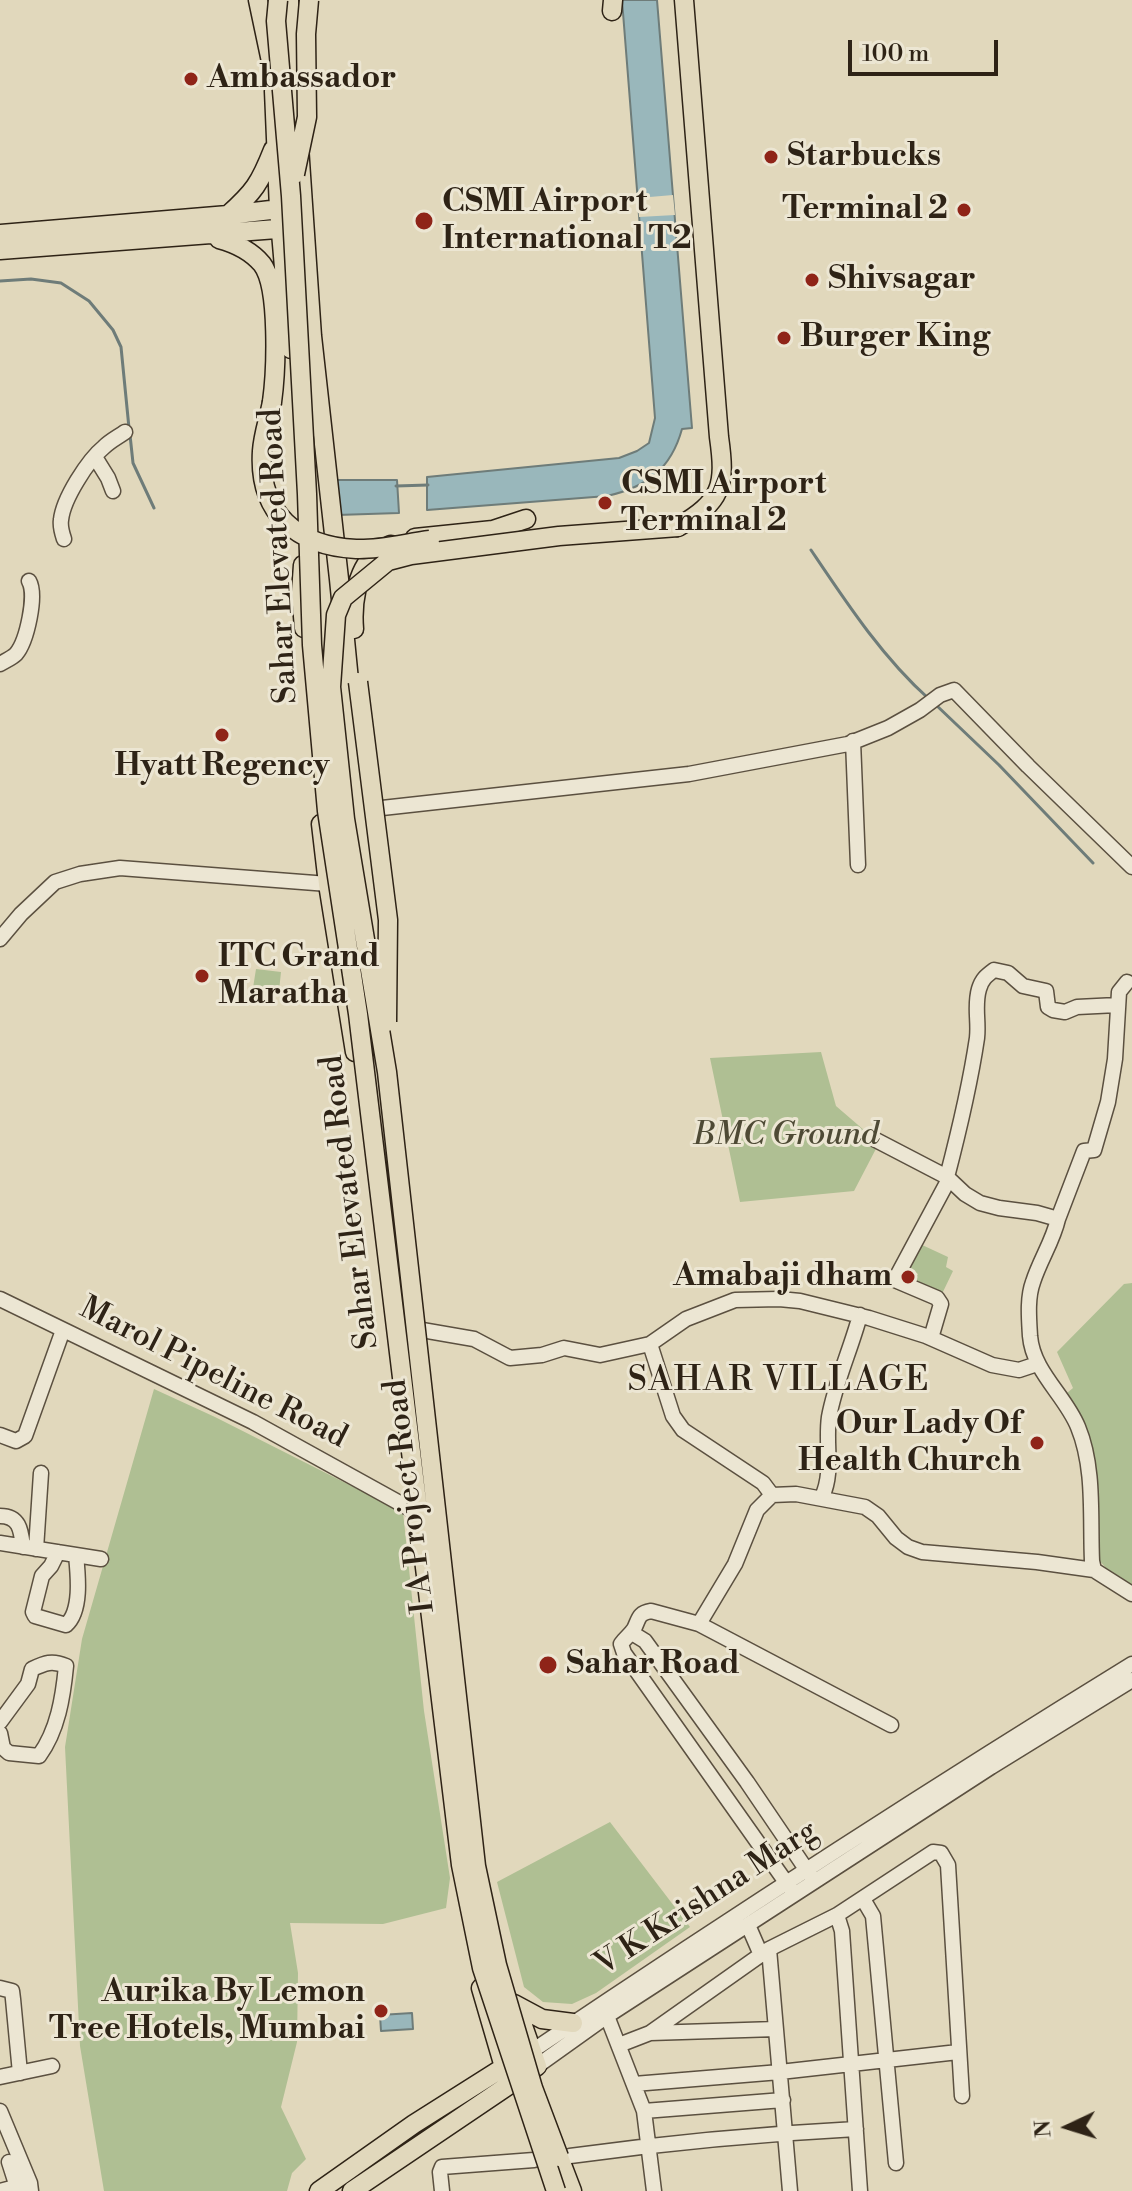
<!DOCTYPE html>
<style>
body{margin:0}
#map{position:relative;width:1132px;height:2191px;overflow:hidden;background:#e1d8bc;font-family:"Libre Bodoni",serif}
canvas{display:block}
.north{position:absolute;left:1028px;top:2087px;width:80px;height:80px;-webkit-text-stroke:6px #ece6d3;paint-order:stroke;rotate:266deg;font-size:22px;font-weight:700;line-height:32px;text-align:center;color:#2e2316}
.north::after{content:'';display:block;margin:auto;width:28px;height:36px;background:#2e2316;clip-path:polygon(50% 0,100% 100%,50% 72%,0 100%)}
.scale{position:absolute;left:848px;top:40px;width:150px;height:36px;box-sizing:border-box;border:4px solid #2e2316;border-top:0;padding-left:10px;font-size:24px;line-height:28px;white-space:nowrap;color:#2e2316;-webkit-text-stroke:6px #ece6d3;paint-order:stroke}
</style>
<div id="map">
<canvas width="1132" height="2191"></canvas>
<div class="north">N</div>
<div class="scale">100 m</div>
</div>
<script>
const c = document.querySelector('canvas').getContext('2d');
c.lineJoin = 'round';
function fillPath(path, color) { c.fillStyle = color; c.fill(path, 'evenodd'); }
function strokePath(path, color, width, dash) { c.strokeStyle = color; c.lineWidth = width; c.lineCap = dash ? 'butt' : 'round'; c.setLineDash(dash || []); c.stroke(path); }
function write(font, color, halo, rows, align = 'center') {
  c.font = font + ' "Libre Bodoni",serif'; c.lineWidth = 6; c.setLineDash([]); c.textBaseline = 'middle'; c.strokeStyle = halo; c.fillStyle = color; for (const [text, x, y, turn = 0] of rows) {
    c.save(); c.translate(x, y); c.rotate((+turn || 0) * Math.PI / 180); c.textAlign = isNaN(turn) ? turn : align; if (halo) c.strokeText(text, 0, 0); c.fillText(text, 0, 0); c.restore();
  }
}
fillPath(new Path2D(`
 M 256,969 L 281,972 L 279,991 L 253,988 Z
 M 821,1052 L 836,1106 L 879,1143 L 854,1191 L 740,1202 L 710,1058 Z
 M 920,1244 L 948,1257 L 946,1267 L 953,1271 L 940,1298 L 910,1289 L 918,1274 L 908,1268 Z
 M 1132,1283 L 1132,1585 L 1106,1568 L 1098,1559 L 1096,1464 L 1085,1425 L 1067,1393 L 1073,1388 L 1057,1352 L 1124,1284 Z
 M 154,1389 L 215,1417 L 403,1512 L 424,1711 L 450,1878 L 446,1908 L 383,1924 L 290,1923 L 298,1973 L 297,2042 L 281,2107 L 306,2159 L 292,2173 L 287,2191 L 104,2191 L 80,2046 L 65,1747 L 82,1639 Z
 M 610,1822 L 690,1927 L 596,1993 L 572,2004 L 543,2002 L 524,1987 L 497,1882 Z`), '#afbf93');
const water = new Path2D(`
 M 622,0 L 657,0 L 692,428 L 682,429 C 671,469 647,487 607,496 L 427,510 L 427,477 L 619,458 L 637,451 L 649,443 L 655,418 Z
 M 335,480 L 397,480 L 399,513 L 337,515 Z
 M 412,2013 L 413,2029 L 381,2031 L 380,2015 Z`);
fillPath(water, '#99b7bb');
strokePath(water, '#6e7c79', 2);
fillPath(new Path2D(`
 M 673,195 L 675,215 L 639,217 L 638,198 Z`), '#e1d8bc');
strokePath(new Path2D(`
 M 0,281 L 31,279 L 61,283 L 89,301 L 113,330 L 121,347 L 129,428
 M 130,435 L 133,463 L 154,508
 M 396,486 L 428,485
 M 811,550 C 846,602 882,657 929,699
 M 935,704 L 999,765 L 1093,863`), '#6e7c79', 3);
const minor = new Path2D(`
 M 95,457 L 108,478 L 113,491
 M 64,539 C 62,533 60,526 61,520 C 63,499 88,460 104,447 C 110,441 118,437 125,432
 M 0,664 C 5,661 12,658 16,654 C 27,641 37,595 29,581
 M 853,741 L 858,865
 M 364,810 L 689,774 L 848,744 L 888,728 L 920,710 L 940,695 L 954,690 L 1028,766 L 1132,867
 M 0,939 L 21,914 L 55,882 L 80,874 L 120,868 L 328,884
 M 872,1138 L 947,1177 L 965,1194 L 980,1203 L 999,1208 L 1037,1213 L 1058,1219 C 1053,1241 1040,1260 1033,1282 C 1027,1298 1029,1319 1030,1336 C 1033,1372 1065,1395 1078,1427 C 1095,1468 1090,1517 1092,1561 L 1094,1570
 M 947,1177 C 959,1131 970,1085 977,1038 C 979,1021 974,1006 979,989 C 982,979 986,976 994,970 L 1008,973 L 1023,986 L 1046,991 L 1048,1007 L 1053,1010 L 1065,1012 L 1077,1007 L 1117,1005
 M 1058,1219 L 1084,1151 L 1094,1150 L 1108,1102 L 1115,1059 L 1119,992 L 1127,982
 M 0,1299 L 253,1422 L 414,1511 L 424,1513
 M 422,1330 L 474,1339 L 510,1358 L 542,1355 L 564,1348 L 600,1355 L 650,1344 L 686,1319 L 735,1300 L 779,1299 L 800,1301 L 869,1318 L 926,1336 L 992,1365 L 1019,1370 L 1037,1364
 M 931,1338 L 941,1304 L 937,1298 L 897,1281 L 897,1276 L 949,1179
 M 650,1344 L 673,1416 L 683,1430 L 763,1483 L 772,1495
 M 0,1435 L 16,1441 L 25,1436 L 63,1330
 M 822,1497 C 834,1471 825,1445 829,1417 C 835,1383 851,1349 860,1315
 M 0,1516 C 20,1516 21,1531 23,1547
 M 0,1543 L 101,1559
 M 36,1549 L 41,1473
 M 58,1552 L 51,1566 L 42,1576 L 33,1612 L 35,1616 L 66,1625 C 82,1611 78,1575 76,1555
 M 699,1624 L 735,1564 L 757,1510 L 772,1495 L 796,1494 L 865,1507 L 878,1516 L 896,1538 L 908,1547 L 922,1552 L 1037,1562 L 1094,1570 L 1132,1594
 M 632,1633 L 645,1641 L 747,1782 L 810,1875
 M 0,1722 L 28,1684 L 32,1669 C 45,1663 52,1660 66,1666 C 63,1697 58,1730 39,1756 L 9,1753 L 3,1748 L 0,1733
 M 790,1888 L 624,1653 L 621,1644 C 625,1638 630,1635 634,1629 C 639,1619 638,1613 651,1611 L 699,1624 L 891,1725
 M 863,1899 L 873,1916 L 896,2163
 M 837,1915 L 842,1931 L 860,2191
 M 748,1925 L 761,1955
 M 769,1949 L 790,2191
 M 0,1988 L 12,1991 L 13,1999 L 20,2073
 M 607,2016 L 644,2111 L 783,2100
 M 650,2033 L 769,1949 L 837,1915 L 933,1852 L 941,1853 L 948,1865 L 962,2096
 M 619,2045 L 650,2033 L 776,2029
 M 532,2051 C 730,1918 929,1789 1132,1664
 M 537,2066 L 607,2016 L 991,1767 L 1132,1680
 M 0,2077 L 52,2066
 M 634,2084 L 780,2072 L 958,2052
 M 0,2111 L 30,2183 L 31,2191
 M 644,2111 L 654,2191
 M 570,2156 C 665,2143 760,2134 856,2129
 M 9,2162 L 17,2187
 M 0,2191 L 30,2183
 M 442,2191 L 440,2172 L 442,2167 L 534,2160`);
const major = new Path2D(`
 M 258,0 L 273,71
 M 289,0 L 312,336 L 339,579 L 369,883 L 382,981
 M 612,11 L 613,0
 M 274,91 L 279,209 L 291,349
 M 228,215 C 254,192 260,183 273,150
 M 0,234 L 228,215 L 288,208
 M 219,239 C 234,243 251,251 262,264 C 280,287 276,373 272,402
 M 0,250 L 290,228
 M 678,527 C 722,501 726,486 719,437 L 684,0
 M 415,538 L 493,530 L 526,519
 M 303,565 L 301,593 L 304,628
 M 354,629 C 352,605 356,572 374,555 C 378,550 385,548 391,545
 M 321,824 L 328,884 L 355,1052
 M 481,1988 L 509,2084
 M 514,2004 L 542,2019 L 573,2023
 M 559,2157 L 572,2191
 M 319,2191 L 414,2124 L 512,2062
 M 352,2191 L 537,2066 L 522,2023`);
strokePath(minor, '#5b5040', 17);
strokePath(major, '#2e2316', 21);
strokePath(minor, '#ece6d3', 14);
strokePath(major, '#e1d8bc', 18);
const majorBridge = new Path2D(`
 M 278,0 L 276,21 L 291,196 L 307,494 L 312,645 L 327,811 L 358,1014 L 461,1865 L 482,1968 L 556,2191
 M 295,174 L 307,117 L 306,34 L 309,0
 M 272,402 C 269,418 263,435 262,451 C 258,513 297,546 356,549 C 380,550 406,543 430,540
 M 358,682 L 388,920 L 387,1022
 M 559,2157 L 533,2088 L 497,1965 L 476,1866 L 387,1072 L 345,819 L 331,687 L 336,615 L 343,598 L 388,561 L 411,555 L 559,536 L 678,527`);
strokePath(majorBridge, '#2e2316', 21, []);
strokePath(majorBridge, '#e1d8bc', 18);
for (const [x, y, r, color] of [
 [191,79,8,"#8f2418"],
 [771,157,8,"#8f2418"],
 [964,210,8,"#8f2418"],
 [424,221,10,"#8f2418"],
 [812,280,8,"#8f2418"],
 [784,338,8,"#8f2418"],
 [605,503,8,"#8f2418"],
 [222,735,8,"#8f2418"],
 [202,976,8,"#8f2418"],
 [908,1277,8,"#8f2418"],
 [1037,1443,8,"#8f2418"],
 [548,1665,10,"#8f2418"],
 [381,2011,8,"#8f2418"]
]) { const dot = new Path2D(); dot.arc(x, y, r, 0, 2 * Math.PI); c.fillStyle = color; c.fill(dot); strokePath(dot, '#ece6d3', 3); }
write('bold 32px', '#2e2316', '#ece6d3', [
 ["Ambassador",207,79],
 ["Starbucks",787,157],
 ["CSMI Airport",442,203],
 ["International T2",442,240],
 ["Terminal 2",948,210,"right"],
 ["Shivsagar",828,280],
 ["Burger King",800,338],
 ["CSMI Airport",621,485],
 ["Terminal 2",621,522],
 ["Hyatt Regency",222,767,"center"],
 ["ITC Grand",218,958],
 ["Maratha",218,995],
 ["Amabaji dham",892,1277,"right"],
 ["Our Lady Of",1021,1425,"right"],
 ["Health Church",1021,1462,"right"],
 ["Sahar Road",566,1665],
 ["Aurika By Lemon",365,1993,"right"],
 ["Tree Hotels, Mumbai",365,2030,"right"]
], 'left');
write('32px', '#2e2316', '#ece6d3', [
 ["Sahar Elevated Road",280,556,-93],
 ["Sahar Elevated Road",351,1202,-97],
 ["Marol Pipeline Road",213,1374,27],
 ["I A Project Road",411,1496,-97],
 ["V K Krishna Marg",707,1899,-33]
]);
write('italic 32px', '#4e4a35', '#ece6d3', [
 ["BMC Ground",786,1136]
]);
c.letterSpacing = '2px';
write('34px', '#2e2316', '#ece6d3', [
 ["SAHAR VILLAGE",779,1382]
]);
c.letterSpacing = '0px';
</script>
